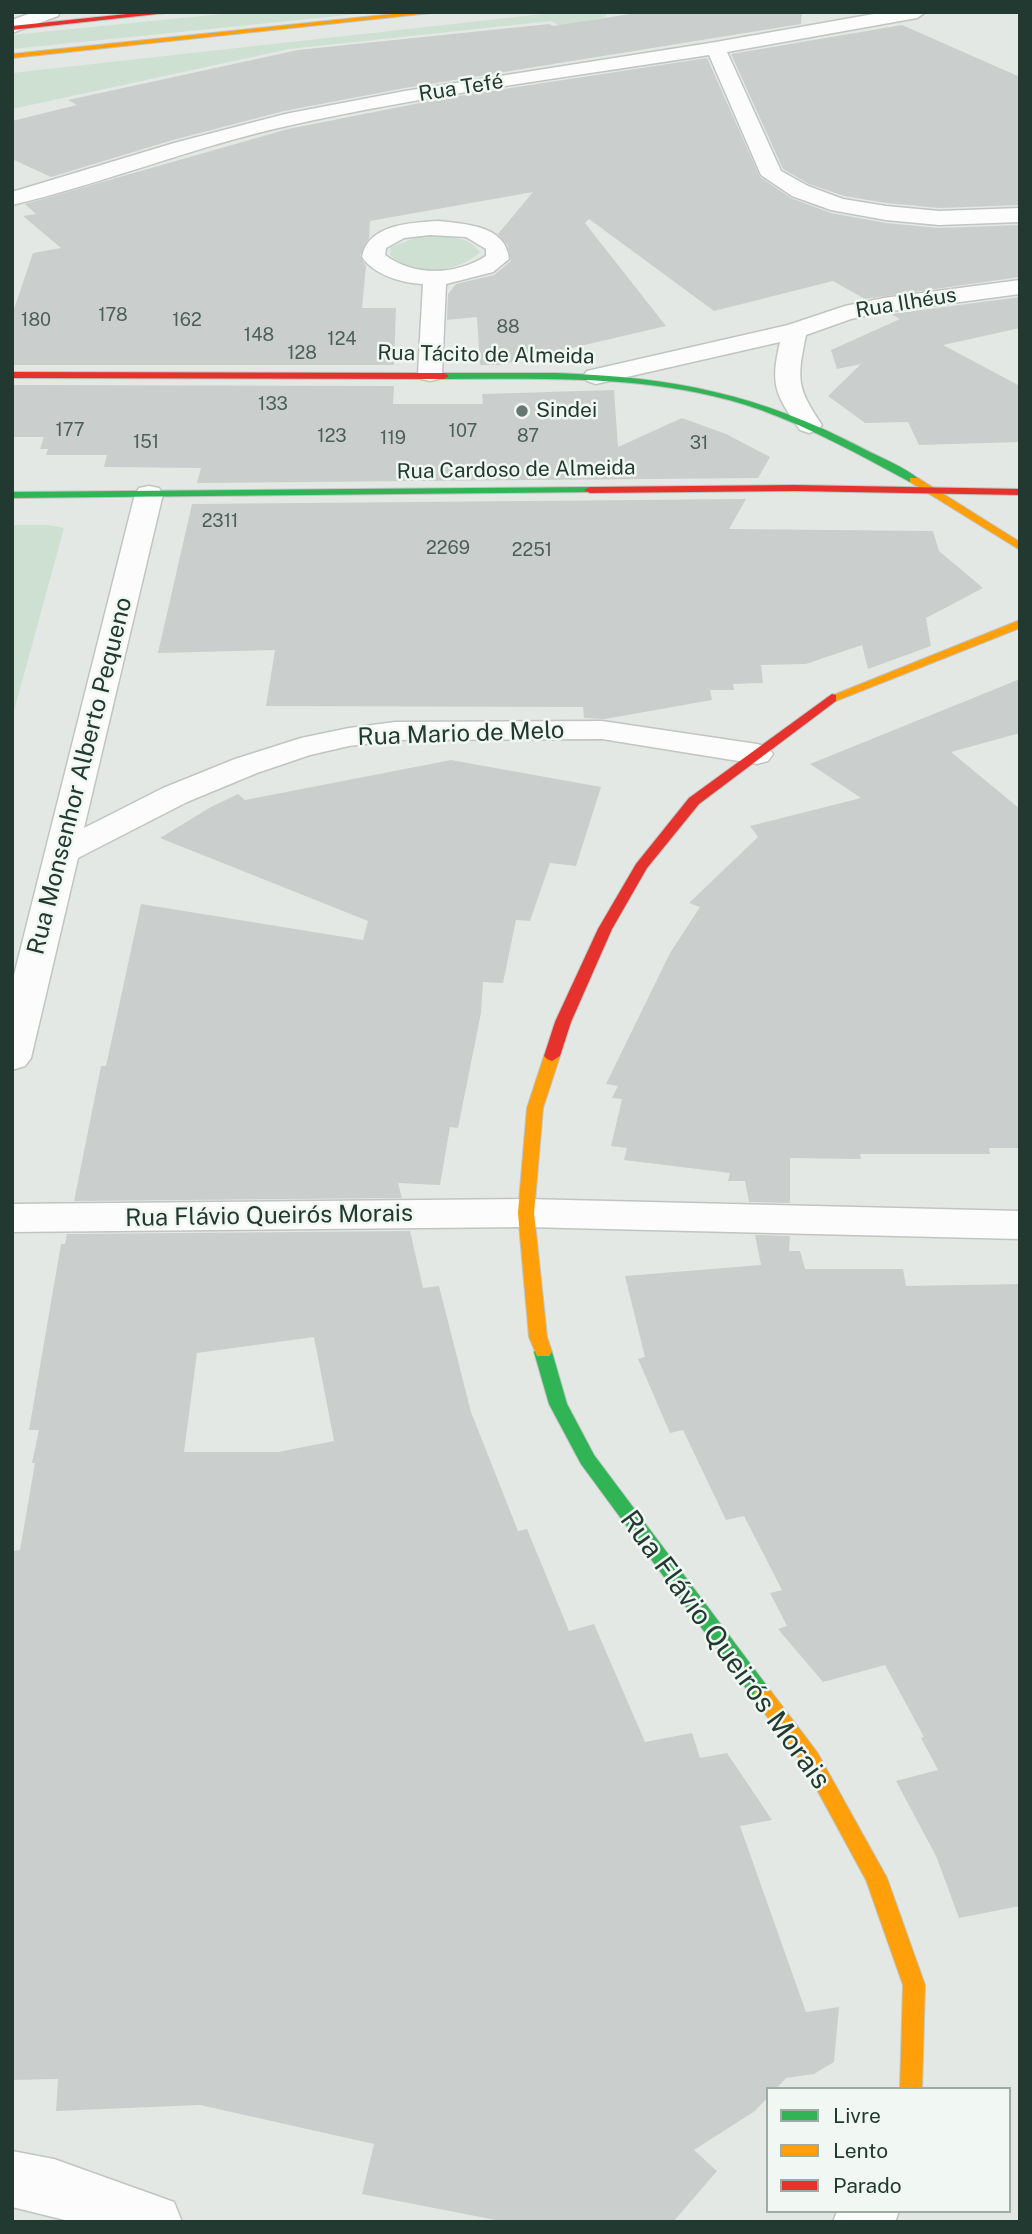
<!DOCTYPE html>
<meta charset="utf-8">
<style>
body{margin:0}
#map{position:relative;width:1032px;height:2234px;overflow:hidden;background:#e3e8e5;font-family:"Public Sans",sans-serif}
canvas{display:block}
.frame{position:absolute;inset:0;border:14px solid #223931;pointer-events:none}
.legend{position:absolute;left:766px;top:2087px;width:245px;height:126px;box-sizing:border-box;background:#f1f7f3;border:2px solid #9eaba5;margin:0;padding:9px 12px;list-style:none;font-size:21px;color:#223931}
.legend li{display:flex;align-items:center;gap:14px;height:35px}
.legend b{width:35px;border:2px solid #9eaba5}
</style>
<div id="map">
<canvas width="1032" height="2234"></canvas>
<div class="frame"></div>
<ul class="legend">
<li><b style="height:9px;background:#30b455"></b>Livre</li>
<li><b style="height:9px;background:#ff9f0a"></b>Lento</li>
<li><b style="height:9px;background:#e5322d"></b>Parado</li>
</ul>
</div>
<script>
const c = document.querySelector('canvas').getContext('2d');
c.lineJoin = 'round';
function fillPath(path, color) { c.fillStyle = color; c.fill(path, 'evenodd'); }
function strokePath(path, color, width, dash) { c.strokeStyle = color; c.lineWidth = width; c.lineCap = dash ? 'butt' : 'round'; c.setLineDash(dash || []); c.stroke(path); }
function write(font, color, halo, rows, align = 'center') {
  c.font = font + ' "Public Sans",sans-serif'; c.lineWidth = 5; c.setLineDash([]); c.textBaseline = 'middle'; c.strokeStyle = halo; c.fillStyle = color; for (const [text, x, y, turn = 0] of rows) {
    c.save(); c.translate(x, y); c.rotate((+turn || 0) * Math.PI / 180); c.textAlign = isNaN(turn) ? turn : align; if (halo) c.strokeText(text, 0, 0); c.fillText(text, 0, 0); c.restore();
  }
}
fillPath(new Path2D(`
 M 241,12 L 377,12 L 12,49 L 12,35 Z
 M 561,12 L 608,12 L 605,17 L 562,27 L 551,21 L 289,49 L 12,109 L 12,73 Z
 M 421,236 C 441,236 467,234 480,252 C 460,273 411,277 390,255 L 391,247 Z
 M 12,525 L 48,525 L 64,528 L 12,718 Z`), '#cde0d1');
fillPath(new Path2D(`
 M 643,12 L 802,12 L 801,24 L 405,88 L 284,111 L 173,140 L 51,177 L 12,159 L 12,121 L 77,105 L 68,100 L 298,50 L 549,24 L 553,26 Z
 M 902,25 L 1020,77 L 1020,205 L 939,208 L 886,203 L 844,196 L 809,184 L 783,169 L 731,54 Z
 M 707,58 L 760,177 L 791,198 L 831,213 L 886,223 L 939,228 L 1020,225 L 1020,277 L 865,299 L 833,281 L 714,311 L 589,219 L 585,223 L 666,326 L 499,365 L 480,365 L 477,317 L 447,320 L 448,294 L 456,284 L 494,275 L 511,261 L 508,246 L 498,234 L 533,192 L 370,221 L 369,238 L 360,256 L 366,266 L 362,308 L 396,308 L 394,365 L 12,365 L 12,315 L 33,253 L 61,248 L 23,216 L 36,214 L 25,204 L 288,129 L 445,98 Z
 M 1020,297 L 1020,328 L 943,345 L 1020,386 L 1020,442 L 919,445 L 908,422 L 865,423 L 828,396 L 861,364 L 837,369 L 831,350 L 900,319 L 891,314 Z
 M 12,385 L 394,386 L 393,404 L 483,404 L 482,394 L 614,390 L 618,447 L 682,418 L 726,434 L 770,457 L 758,478 L 197,483 L 201,468 L 104,467 L 107,455 L 46,455 L 48,449 L 40,449 L 44,437 L 12,437 Z
 M 746,499 L 729,529 L 933,531 L 939,551 L 983,588 L 926,618 L 931,646 L 868,669 L 862,645 L 806,664 L 761,665 L 763,683 L 733,684 L 734,690 L 710,690 L 712,700 L 605,719 L 584,718 L 583,707 L 266,706 L 275,650 L 158,653 L 192,504 Z
 M 1020,679 L 1020,733 L 951,752 L 1020,809 L 1020,1148 L 989,1148 L 990,1154 L 860,1154 L 861,1159 L 790,1158 L 790,1203 L 749,1202 L 745,1181 L 728,1181 L 730,1173 L 624,1160 L 627,1148 L 611,1146 L 622,1099 L 612,1098 L 618,1086 L 606,1084 L 670,953 L 700,907 L 689,903 L 758,837 L 750,826 L 861,798 L 810,764 Z
 M 451,760 L 601,787 L 576,866 L 550,863 L 530,921 L 516,920 L 503,983 L 483,982 L 481,1013 L 458,1128 L 450,1127 L 440,1185 L 398,1183 L 402,1198 L 74,1201 L 101,1066 L 106,1066 L 141,904 L 363,940 L 368,921 L 160,838 L 211,807 L 238,794 L 245,800 Z
 M 410,1231 L 423,1288 L 439,1286 L 471,1412 L 518,1531 L 527,1529 L 569,1631 L 594,1624 L 645,1742 L 692,1733 L 700,1758 L 727,1753 L 772,1820 L 740,1826 L 806,2012 L 839,2007 L 834,2062 L 814,2074 L 786,2078 L 776,2089 L 768,2089 L 768,2097 L 755,2111 L 694,2150 L 717,2171 L 673,2222 L 506,2222 L 362,2194 L 374,2144 L 200,2105 L 56,2111 L 58,2079 L 12,2080 L 12,1551 L 20,1550 L 35,1463 L 32,1463 L 39,1430 L 29,1430 L 61,1244 L 65,1244 L 67,1234 ZM 314,1337 L 334,1441 L 278,1452 L 184,1452 L 197,1353 Z
 M 755,1235 L 790,1236 L 789,1251 L 800,1251 L 805,1269 L 903,1269 L 906,1286 L 1020,1284 L 1020,1906 L 959,1918 L 936,1856 L 896,1781 L 938,1770 L 921,1738 L 924,1737 L 885,1665 L 823,1682 L 778,1629 L 787,1626 L 770,1593 L 782,1590 L 744,1516 L 726,1520 L 683,1430 L 670,1433 L 638,1359 L 645,1357 L 625,1276 L 761,1265 Z`), '#cacfcd');
const street = new Path2D(`
 M 34,12 L 60,12 L 58,16 L 12,33 L 12,20 Z
 M 885,12 L 926,12 L 917,18 L 727,52 L 781,171 L 808,186 L 843,199 L 886,206 L 939,211 L 1020,208 L 1020,222 L 939,225 L 886,220 L 831,210 L 792,196 L 761,175 L 709,55 C 569,77 426,95 287,126 C 193,147 105,183 12,205 L 12,192 L 174,143 L 285,114 L 405,91 L 716,42 Z
 M 438,221 C 465,224 506,225 509,259 L 493,272 L 446,284 L 442,374 L 439,379 L 430,381 L 421,379 L 418,374 L 423,284 C 402,283 374,275 362,257 C 368,224 410,223 438,221 ZM 430,235 L 466,237 L 486,249 L 486,256 C 456,275 414,277 385,255 L 386,248 L 404,238 Z
 M 1020,280 L 1020,294 L 884,312 L 851,319 L 806,335 C 797,379 796,387 822,425 L 818,430 L 809,433 L 800,430 C 775,394 770,385 780,342 L 596,384 L 587,381 L 583,376 L 587,371 L 788,325 L 845,306 L 884,298 Z
 M 149,486 L 159,488 L 163,494 L 84,828 L 163,788 L 235,759 L 301,738 L 349,728 L 395,722 L 602,721 L 757,744 L 768,747 L 773,754 L 768,761 L 757,764 L 602,739 L 395,740 L 349,746 L 310,755 L 257,773 L 187,802 L 78,858 L 31,1058 L 25,1066 L 12,1070 L 12,983 L 135,494 L 139,488 Z
 M 526,1199 L 1020,1211 L 1020,1239 L 526,1227 L 12,1232 L 12,1204 Z
 M 12,2151 L 54,2159 L 174,2202 L 182,2222 L 73,2222 L 12,2207 Z
 M 837,2211 L 899,2211 L 895,2222 L 833,2222 Z`);
const fast = new Path2D(`
 M 556,373 C 672,377 760,394 864,449 C 881,458 905,467 920,480 L 910,482 C 862,456 813,429 761,410 C 660,374 550,379 444,379 L 439,376 L 444,373 Z
 M 590,487 L 596,490 L 594,492 L 12,498 L 12,492 Z
 M 543,1346 L 549,1348 L 552,1352 L 567,1404 L 594,1455 L 770,1690 L 773,1696 L 770,1702 L 763,1704 L 756,1702 L 581,1464 L 549,1404 L 534,1352 L 537,1348 Z`);
const slow = new Path2D(`
 M 412,12 L 440,12 L 12,58 L 12,54 Z
 M 910,478 L 918,478 L 1020,542 L 1020,550 L 910,482 Z
 M 1020,620 L 1020,628 L 836,701 L 828,701 L 826,698 Z
 M 552,1051 L 560,1056 L 543,1108 L 534,1213 L 547,1337 L 552,1352 L 549,1356 L 537,1356 L 529,1337 L 518,1213 L 527,1108 L 544,1056 Z
 M 763,1688 L 770,1690 L 817,1752 L 887,1878 L 925,1985 L 922,2089 L 900,2089 L 903,1985 L 866,1880 L 803,1764 L 756,1702 L 753,1696 L 756,1690 Z`);
const jam = new Path2D(`
 M 146,12 L 175,12 L 12,30 L 12,26 Z
 M 12,372 L 444,373 L 449,376 L 444,379 L 12,378 Z
 M 794,485 L 1020,489 L 1020,495 L 794,491 L 590,493 L 584,490 L 590,487 Z
 M 832,694 L 836,695 L 836,701 L 699,804 L 647,868 L 612,929 L 571,1022 L 560,1056 L 552,1061 L 547,1059 L 544,1056 L 555,1022 L 598,929 L 636,864 L 689,798 Z`);
strokePath(street, '#c0c5c2', 3);
strokePath(fast, '#bfc5c2', 2);
strokePath(slow, '#bfc5c2', 2);
strokePath(jam, '#bfc5c2', 2);
fillPath(street, '#fbfcfb');
fillPath(fast, '#30b455');
fillPath(slow, '#ff9f0a');
fillPath(jam, '#e5322d');
for (const [x, y, r, color] of [
 [522,411,7,"#667670"]
]) { const dot = new Path2D(); dot.arc(x, y, r, 0, 2 * Math.PI); c.fillStyle = color; c.fill(dot); strokePath(dot, '#f1f7f3', 2.5); }
write('18px', '#4d5f59', null, [
 ["178",113,315],
 ["180",36,320],
 ["162",187,320],
 ["88",508,327],
 ["148",259,335],
 ["124",342,339],
 ["128",302,353],
 ["133",273,404],
 ["177",70,430],
 ["107",463,431],
 ["123",332,436],
 ["87",528,436],
 ["119",393,438],
 ["151",146,442],
 ["31",699,443],
 ["2311",220,521],
 ["2269",448,548],
 ["2251",532,550]
]);
write('21px', '#223931', '#f1f7f3', [
 ["Rua Tefé",461,88,-9],
 ["Rua Ilhéus",906,303,-9],
 ["Rua Tácito de Almeida",486,355,1],
 ["Rua Cardoso de Almeida",516,470,-1]
]);
write('21px', '#223931', '#f1f7f3', [
 ["Sindei",536,411]
], 'left');
write('24px', '#223931', '#f1f7f3', [
 ["Rua Mario de Melo",461,734,-2],
 ["Rua Monsenhor Alberto Pequeno",80,776,-76],
 ["Rua Flávio Queirós Morais",269,1216,-1]
]);
write('28px', '#223931', '#f1f7f3', [
 ["Rua Flávio Queirós Morais",725,1650,54]
]);
</script>
